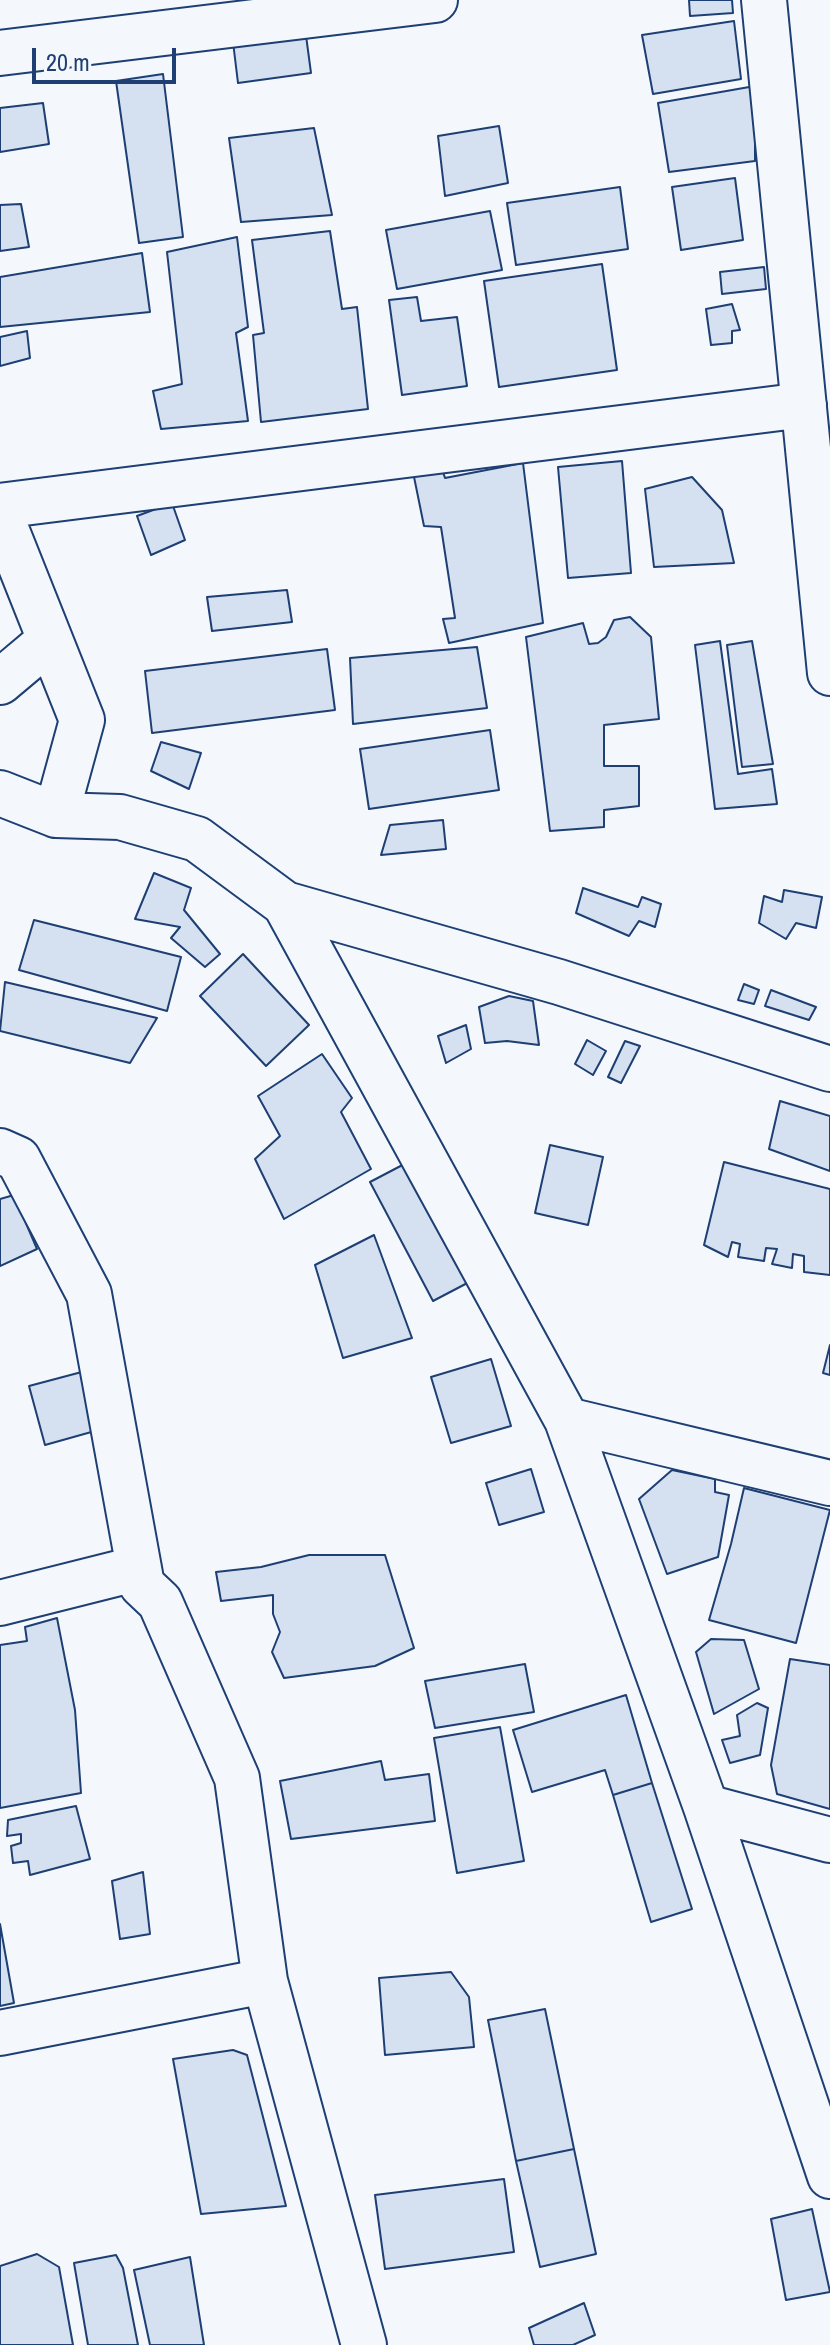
<!DOCTYPE html>
<style>
body{margin:0}
#map{position:relative;width:830px;height:2345px;overflow:hidden;background:#f4f7fb;font-family:"Archivo Narrow",sans-serif}
canvas{display:block}
.scale{position:absolute;left:32px;top:48px;width:144px;height:36px;box-sizing:border-box;border:4px solid #1d3f73;border-top:0;padding-left:10px;font-size:24px;line-height:28px;white-space:nowrap;color:#1d3f73;-webkit-text-stroke:6px #f4f7fb;paint-order:stroke}
</style>
<div id="map">
<canvas width="830" height="2345"></canvas>
<div class="scale">20 m</div>
</div>
<script>
const c = document.querySelector('canvas').getContext('2d');
c.lineJoin = 'round';
function fillPath(path, color) { c.fillStyle = color; c.fill(path, 'evenodd'); }
function strokePath(path, color, width, dash) { c.strokeStyle = color; c.lineWidth = width; c.lineCap = dash ? 'butt' : 'round'; c.setLineDash(dash || []); c.stroke(path); }
const building = new Path2D(`
 M 689,0 L 732,0 L 733,13 L 690,16 Z
 M 734,21 L 741,79 L 653,94 L 642,35 Z
 M 305,28 L 311,73 L 238,83 L 233,42 Z
 M 163,74 L 183,237 L 139,243 L 116,81 Z
 M 755,86 L 755,161 L 669,172 L 658,103 Z
 M 43,103 L 49,144 L 0,152 L 0,108 Z
 M 499,126 L 508,183 L 445,196 L 438,136 Z
 M 314,128 L 332,215 L 241,222 L 229,138 Z
 M 735,178 L 743,240 L 681,250 L 672,187 Z
 M 620,187 L 628,249 L 516,265 L 507,203 Z
 M 21,204 L 29,247 L 0,251 L 0,205 Z
 M 490,211 L 502,270 L 397,289 L 386,230 Z
 M 330,231 L 342,309 L 357,307 L 368,409 L 261,422 L 253,335 L 264,333 L 252,240 Z
 M 237,237 L 248,327 L 236,333 L 248,421 L 161,429 L 153,391 L 182,384 L 167,252 Z
 M 142,253 L 150,312 L 0,327 L 0,277 Z
 M 602,264 L 617,370 L 499,387 L 484,281 Z
 M 764,267 L 766,289 L 722,294 L 720,272 Z
 M 417,297 L 421,321 L 457,317 L 467,386 L 402,395 L 389,300 Z
 M 732,304 L 740,330 L 732,331 L 732,343 L 711,345 L 706,309 Z
 M 27,331 L 30,358 L 0,366 L 0,337 Z
 M 622,461 L 631,573 L 568,578 L 558,467 Z
 M 440,463 L 445,478 L 523,463 L 543,623 L 449,643 L 443,619 L 455,618 L 441,527 L 424,526 L 413,472 Z
 M 692,477 L 722,510 L 734,563 L 654,567 L 645,489 Z
 M 172,503 L 185,540 L 151,555 L 137,516 Z
 M 287,590 L 292,622 L 212,631 L 207,597 Z
 M 630,617 L 651,637 L 659,719 L 604,725 L 604,766 L 639,766 L 639,806 L 604,810 L 604,827 L 550,831 L 526,637 L 583,623 L 589,644 L 598,643 L 606,637 L 614,620 Z
 M 720,641 L 738,774 L 772,769 L 777,804 L 715,809 L 695,645 Z
 M 752,641 L 773,764 L 742,767 L 727,645 Z
 M 477,647 L 487,708 L 353,724 L 350,658 Z
 M 327,649 L 335,710 L 152,733 L 145,671 Z
 M 490,730 L 499,790 L 369,809 L 360,749 Z
 M 161,742 L 201,753 L 189,789 L 151,771 Z
 M 443,820 L 446,849 L 381,855 L 390,825 Z
 M 154,873 L 191,888 L 184,910 L 220,954 L 205,967 L 171,938 L 180,927 L 135,919 Z
 M 583,888 L 638,907 L 642,897 L 661,904 L 655,927 L 639,921 L 629,936 L 576,913 Z
 M 784,890 L 822,897 L 816,928 L 796,923 L 786,939 L 759,923 L 764,896 L 782,902 Z
 M 34,920 L 181,957 L 167,1011 L 19,970 Z
 M 243,954 L 309,1025 L 266,1066 L 200,996 Z
 M 5,982 L 157,1018 L 130,1063 L 0,1031 Z
 M 744,984 L 759,990 L 754,1004 L 738,1000 Z
 M 771,990 L 816,1007 L 809,1020 L 765,1006 Z
 M 509,996 L 533,1001 L 539,1045 L 507,1041 L 485,1043 L 479,1007 Z
 M 466,1025 L 471,1049 L 446,1063 L 438,1036 Z
 M 587,1040 L 606,1051 L 593,1075 L 575,1064 Z
 M 625,1041 L 640,1046 L 621,1083 L 608,1077 Z
 M 322,1054 L 352,1098 L 341,1112 L 371,1169 L 284,1219 L 255,1159 L 280,1136 L 258,1096 Z
 M 780,1101 L 830,1116 L 830,1171 L 769,1149 Z
 M 550,1145 L 603,1157 L 588,1225 L 535,1213 Z
 M 412,1160 L 475,1279 L 433,1301 L 370,1182 Z
 M 724,1162 L 830,1189 L 830,1275 L 804,1272 L 804,1256 L 793,1254 L 792,1268 L 772,1264 L 777,1249 L 766,1248 L 764,1261 L 738,1257 L 740,1244 L 732,1242 L 728,1257 L 704,1245 Z
 M 14,1195 L 37,1249 L 0,1266 L 0,1199 Z
 M 374,1235 L 412,1338 L 343,1358 L 315,1265 Z
 M 830,1345 L 830,1375 L 823,1373 Z
 M 491,1359 L 511,1426 L 451,1443 L 431,1377 Z
 M 93,1369 L 102,1429 L 45,1445 L 29,1386 Z
 M 531,1469 L 544,1512 L 499,1525 L 486,1483 Z
 M 672,1470 L 715,1479 L 715,1492 L 729,1495 L 718,1557 L 667,1574 L 639,1499 Z
 M 744,1488 L 830,1510 L 796,1643 L 709,1620 L 731,1544 Z
 M 309,1555 L 385,1555 L 414,1648 L 375,1666 L 284,1678 L 272,1652 L 280,1632 L 273,1614 L 273,1595 L 221,1601 L 216,1572 L 261,1567 Z
 M 57,1618 L 75,1710 L 81,1793 L 0,1808 L 0,1645 L 27,1641 L 25,1627 Z
 M 711,1639 L 744,1640 L 759,1689 L 714,1714 L 696,1652 Z
 M 790,1659 L 830,1665 L 830,1809 L 777,1794 L 771,1765 Z
 M 525,1664 L 534,1712 L 435,1728 L 425,1681 Z
 M 626,1695 L 652,1783 L 613,1795 L 605,1770 L 532,1792 L 513,1730 Z
 M 757,1703 L 768,1708 L 760,1755 L 730,1763 L 722,1740 L 740,1736 L 737,1715 Z
 M 500,1727 L 524,1861 L 457,1873 L 434,1738 Z
 M 381,1761 L 385,1780 L 429,1774 L 435,1821 L 291,1839 L 280,1781 Z
 M 652,1783 L 692,1909 L 651,1922 L 613,1795 Z
 M 76,1806 L 90,1859 L 30,1875 L 28,1861 L 13,1863 L 11,1846 L 21,1843 L 21,1834 L 7,1836 L 8,1820 Z
 M 143,1872 L 150,1934 L 120,1939 L 112,1881 Z
 M 0,1924 L 14,2003 L 0,2006 Z
 M 451,1972 L 469,1997 L 474,2047 L 385,2055 L 379,1978 Z
 M 545,2009 L 574,2149 L 516,2161 L 488,2020 Z
 M 233,2050 L 247,2055 L 286,2206 L 201,2214 L 173,2059 Z
 M 574,2149 L 596,2254 L 540,2267 L 516,2161 Z
 M 504,2179 L 514,2252 L 385,2269 L 375,2195 Z
 M 812,2209 L 830,2292 L 786,2300 L 771,2219 Z
 M 37,2254 L 59,2267 L 73,2345 L 0,2345 L 0,2266 Z
 M 116,2255 L 123,2268 L 138,2345 L 88,2345 L 74,2263 Z
 M 190,2257 L 204,2345 L 150,2345 L 134,2270 Z
 M 584,2303 L 595,2335 L 573,2345 L 534,2345 L 529,2328 Z`);
fillPath(building, '#d5e0f0');
strokePath(building, '#1d3f73', 2);
const street = new Path2D(`
 M 764,0 L 830,673
 M 0,53 L 435,0
 M 0,506 L 804,405
 M 0,514 L 82,720 L 56,815
 M 0,682 L 50,640
 M 0,793 L 56,815 L 120,817 L 197,839 L 285,904 L 559,982 L 830,1069
 M 285,904 L 567,1420 L 706,1807 L 830,2176
 M 0,1151 L 18,1159 L 89,1294 L 142,1585 L 160,1602 L 237,1778 L 265,1981 L 364,2345
 M 567,1420 L 830,1483
 M 0,1603 L 139,1568
 M 706,1807 L 830,1840
 M 0,2033 L 265,1981`);
strokePath(street, '#1d3f73', 48);
strokePath(street, '#f4f7fb', 44);
</script>
